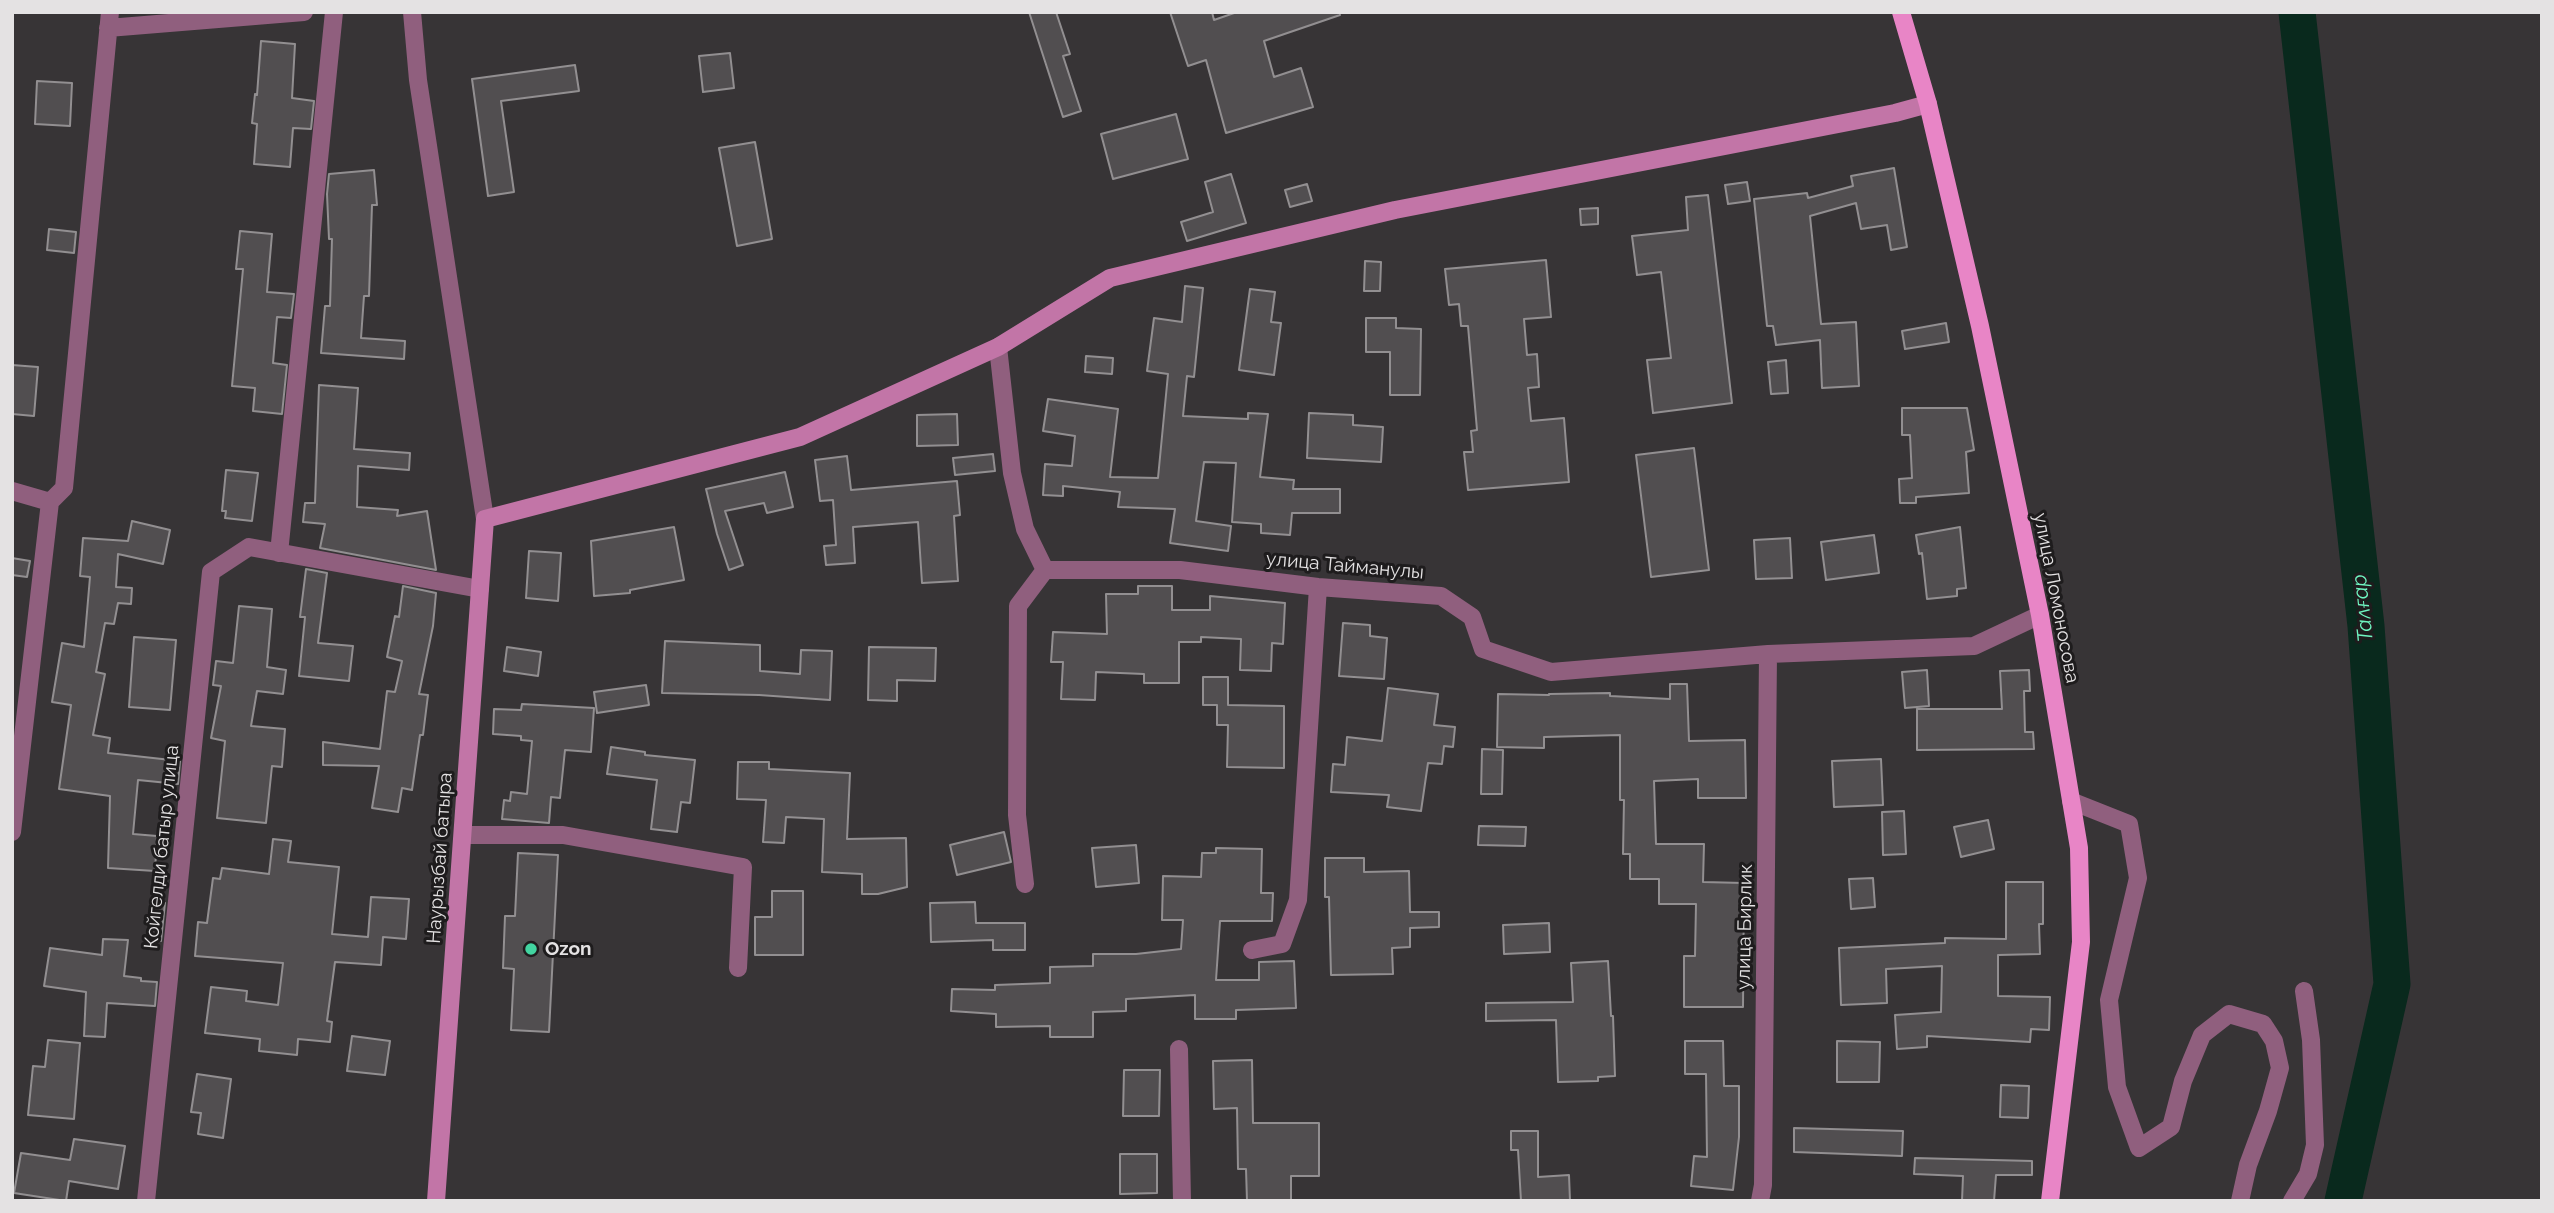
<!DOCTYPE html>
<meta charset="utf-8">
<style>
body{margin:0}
#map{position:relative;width:2554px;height:1213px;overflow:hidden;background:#373436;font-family:Raleway,sans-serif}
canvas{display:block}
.frame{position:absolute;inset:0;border:14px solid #e4e2e3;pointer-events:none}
</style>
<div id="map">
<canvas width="2554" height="1213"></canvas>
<div class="frame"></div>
</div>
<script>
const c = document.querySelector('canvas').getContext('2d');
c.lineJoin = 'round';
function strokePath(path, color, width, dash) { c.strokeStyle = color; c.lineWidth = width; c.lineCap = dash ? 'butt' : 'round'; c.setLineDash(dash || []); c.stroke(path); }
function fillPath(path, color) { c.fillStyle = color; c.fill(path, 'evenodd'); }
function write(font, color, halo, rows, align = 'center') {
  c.font = font + ' Raleway,sans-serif'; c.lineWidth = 6; c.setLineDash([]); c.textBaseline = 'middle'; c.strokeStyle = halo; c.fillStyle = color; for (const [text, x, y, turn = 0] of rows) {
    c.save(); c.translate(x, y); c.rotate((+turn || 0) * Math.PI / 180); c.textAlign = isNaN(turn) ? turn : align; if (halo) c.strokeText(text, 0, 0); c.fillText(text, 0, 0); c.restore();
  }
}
strokePath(new Path2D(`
 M 2297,12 L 2366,626 L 2392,984 L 2343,1201`), '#09291d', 37);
const building = new Path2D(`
 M 1029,12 L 1056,12 L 1070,54 L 1063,56 L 1081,111 L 1063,117 Z
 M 1170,12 L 1212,12 L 1214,20 L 1237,12 L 1339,12 L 1340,15 L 1264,41 L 1274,77 L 1301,68 L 1313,107 L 1226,133 L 1206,60 L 1188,66 Z
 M 261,41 L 295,44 L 292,98 L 314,101 L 311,129 L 293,128 L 290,167 L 254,164 L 257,124 L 252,123 L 255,94 L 257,95 Z
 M 730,53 L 734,88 L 703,92 L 699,56 Z
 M 575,65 L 579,91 L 501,101 L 514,192 L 488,196 L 472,79 Z
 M 37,81 L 72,83 L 70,126 L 35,124 Z
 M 1176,114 L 1188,159 L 1113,179 L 1101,134 Z
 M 755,142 L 772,239 L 737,246 L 719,148 Z
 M 1894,168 L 1907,247 L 1891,250 L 1887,225 L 1861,229 L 1856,203 L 1810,216 L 1821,324 L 1856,322 L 1859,386 L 1822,388 L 1820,340 L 1776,345 L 1773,326 L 1767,326 L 1754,199 L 1807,193 L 1808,198 L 1853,186 L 1851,176 Z
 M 374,170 L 377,205 L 372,205 L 369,296 L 364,296 L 361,338 L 405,341 L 404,359 L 321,353 L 325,306 L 330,306 L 332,239 L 329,239 L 327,194 L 329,174 Z
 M 1231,174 L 1246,223 L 1187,241 L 1181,222 L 1213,212 L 1205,182 Z
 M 1747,182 L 1750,201 L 1728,204 L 1725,185 Z
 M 1307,184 L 1312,201 L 1290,207 L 1285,190 Z
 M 1708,195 L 1732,403 L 1653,413 L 1647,360 L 1671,358 L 1661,272 L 1637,275 L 1632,236 L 1688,230 L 1686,197 Z
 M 1598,208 L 1598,224 L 1581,225 L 1580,209 Z
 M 49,229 L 76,232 L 74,253 L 47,250 Z
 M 240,231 L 272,234 L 267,292 L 294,294 L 291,318 L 277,317 L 273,363 L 287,365 L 282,414 L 253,411 L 255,388 L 232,386 L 243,269 L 236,269 Z
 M 1546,260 L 1551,317 L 1524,319 L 1527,355 L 1537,354 L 1539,387 L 1528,388 L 1531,421 L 1564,418 L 1569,482 L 1468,490 L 1464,452 L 1473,452 L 1471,431 L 1477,430 L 1468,326 L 1461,326 L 1459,304 L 1449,305 L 1445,269 Z
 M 1365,261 L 1381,262 L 1380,291 L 1364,291 Z
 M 1185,286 L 1203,288 L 1194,377 L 1187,376 L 1183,416 L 1248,419 L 1248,413 L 1268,414 L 1260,477 L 1294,480 L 1293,489 L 1340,489 L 1340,513 L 1292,513 L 1290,535 L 1261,533 L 1261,524 L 1232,522 L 1236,463 L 1204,462 L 1196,521 L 1231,526 L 1228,551 L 1170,543 L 1175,509 L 1118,507 L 1120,492 L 1063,486 L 1063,496 L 1043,495 L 1045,464 L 1072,466 L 1075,436 L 1043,431 L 1048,399 L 1118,409 L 1110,477 L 1158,478 L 1168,374 L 1147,371 L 1154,318 L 1182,322 Z
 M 1250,289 L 1275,292 L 1271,322 L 1281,323 L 1274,375 L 1239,370 Z
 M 1366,318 L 1396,318 L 1396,328 L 1421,329 L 1420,395 L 1390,395 L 1390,352 L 1366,352 Z
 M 1946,323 L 1949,342 L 1905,349 L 1902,331 Z
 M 1086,356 L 1113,358 L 1112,374 L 1085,372 Z
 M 1786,360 L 1788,393 L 1771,394 L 1768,362 Z
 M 12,365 L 38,367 L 34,416 L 12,414 Z
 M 319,385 L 358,388 L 354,449 L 410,453 L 409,470 L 358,466 L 357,507 L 398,510 L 397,516 L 427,511 L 436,570 L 320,548 L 325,524 L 303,522 L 305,503 L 315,503 Z
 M 1902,408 L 1967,408 L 1974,450 L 1966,452 L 1969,493 L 1916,497 L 1916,503 L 1900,503 L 1899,479 L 1912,478 L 1910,435 L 1902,435 Z
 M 1309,413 L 1353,415 L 1353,425 L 1383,427 L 1381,462 L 1307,458 Z
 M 957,414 L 958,445 L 917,446 L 917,415 Z
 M 1694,448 L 1709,570 L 1651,577 L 1636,455 Z
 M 993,454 L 995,471 L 955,475 L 953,458 Z
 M 847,456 L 851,490 L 957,481 L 960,515 L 954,516 L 958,581 L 922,583 L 918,522 L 853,527 L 855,563 L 826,565 L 824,546 L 836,545 L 833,500 L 820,501 L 815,460 Z
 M 226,470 L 258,473 L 252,521 L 225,518 L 226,511 L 222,511 Z
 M 785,472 L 793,507 L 767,513 L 764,503 L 725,511 L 743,565 L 729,570 L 717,534 L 706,489 Z
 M 132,521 L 170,530 L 163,564 L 118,554 L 116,587 L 132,588 L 131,604 L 118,603 L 114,624 L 105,623 L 96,672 L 105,674 L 93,735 L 110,738 L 108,753 L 180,761 L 178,784 L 138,780 L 133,834 L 157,836 L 155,871 L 108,868 L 110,796 L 59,789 L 71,705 L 52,702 L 62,643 L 84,647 L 90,577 L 80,576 L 83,538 L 128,541 Z
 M 674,527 L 684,580 L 630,590 L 630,593 L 594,596 L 591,541 Z
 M 1960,527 L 1966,588 L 1957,589 L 1957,596 L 1927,599 L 1922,553 L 1919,554 L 1916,535 Z
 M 1874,535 L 1879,573 L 1826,580 L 1821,542 Z
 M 1790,538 L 1792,578 L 1756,579 L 1754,540 Z
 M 529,551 L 561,553 L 558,601 L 526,598 Z
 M 12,558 L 30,561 L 27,577 L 12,575 Z
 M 306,569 L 327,573 L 318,643 L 353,646 L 349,681 L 299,676 L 305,617 L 300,617 Z
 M 403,586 L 436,593 L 433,626 L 419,694 L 428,695 L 423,735 L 420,735 L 412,790 L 402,788 L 398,812 L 372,808 L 379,766 L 323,765 L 323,742 L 380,749 L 387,691 L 395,692 L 402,661 L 387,657 L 395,616 L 399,617 Z
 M 1138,586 L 1172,586 L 1172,610 L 1210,610 L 1210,596 L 1285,603 L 1283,644 L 1272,643 L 1271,671 L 1240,670 L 1241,639 L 1201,637 L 1201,642 L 1179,642 L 1179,683 L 1144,683 L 1144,674 L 1096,672 L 1095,700 L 1061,699 L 1063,662 L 1051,662 L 1053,632 L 1107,634 L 1106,594 L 1138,594 Z
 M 239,606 L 272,609 L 267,667 L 286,670 L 283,694 L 257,691 L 251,726 L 285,729 L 282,767 L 272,766 L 266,823 L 217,818 L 225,741 L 211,738 L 221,686 L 213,685 L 216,661 L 233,663 Z
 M 1343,623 L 1370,625 L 1370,636 L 1387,638 L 1384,679 L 1339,676 Z
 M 134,637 L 176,640 L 170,710 L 129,707 Z
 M 665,641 L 760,645 L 760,671 L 800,674 L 801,650 L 832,651 L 830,700 L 759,695 L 662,693 Z
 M 507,647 L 541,652 L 538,676 L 504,671 Z
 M 869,647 L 936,648 L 935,681 L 897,680 L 897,701 L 868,700 Z
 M 1927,670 L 1929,706 L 1905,708 L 1902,672 Z
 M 2029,670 L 2030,691 L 2024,691 L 2025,732 L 2033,732 L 2034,749 L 1917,750 L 1917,709 L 2002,709 L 2000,671 Z
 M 1203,677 L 1228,677 L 1228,705 L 1284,706 L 1284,768 L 1227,767 L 1228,725 L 1217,725 L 1217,705 L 1203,705 Z
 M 1670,684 L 1687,684 L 1689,741 L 1745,740 L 1746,798 L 1698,798 L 1698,779 L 1654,781 L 1656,844 L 1704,844 L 1703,882 L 1744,883 L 1743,1007 L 1684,1007 L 1684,956 L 1695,956 L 1696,904 L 1659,904 L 1659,879 L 1630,879 L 1630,854 L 1623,854 L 1624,800 L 1620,800 L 1620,735 L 1544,737 L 1544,748 L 1497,747 L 1498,694 L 1549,695 L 1549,694 L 1610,693 L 1610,696 L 1670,699 Z
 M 646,685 L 649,705 L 597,713 L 594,692 Z
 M 1388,688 L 1438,694 L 1434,725 L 1455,727 L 1453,747 L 1444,746 L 1442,764 L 1428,763 L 1421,811 L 1387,807 L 1389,795 L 1331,792 L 1333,764 L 1345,765 L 1347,737 L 1382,741 Z
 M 522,704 L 594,708 L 591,752 L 565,750 L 560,798 L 551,797 L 549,823 L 502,819 L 504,800 L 510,801 L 511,792 L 527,794 L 532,741 L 521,740 L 521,736 L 493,734 L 494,709 L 521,710 Z
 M 611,747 L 645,752 L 645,755 L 695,760 L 690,803 L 681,802 L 677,832 L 651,829 L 657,780 L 607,774 Z
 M 1482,749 L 1503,750 L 1502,794 L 1481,794 Z
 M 1881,759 L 1883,805 L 1834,807 L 1832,761 Z
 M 738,762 L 769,762 L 769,769 L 850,773 L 847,839 L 906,838 L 907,887 L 878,894 L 862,894 L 862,874 L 822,872 L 824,819 L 786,817 L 784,843 L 763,842 L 766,800 L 737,799 Z
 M 1904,811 L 1906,854 L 1883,855 L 1882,812 Z
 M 1988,820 L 1994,849 L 1961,857 L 1954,827 Z
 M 1479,826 L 1526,827 L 1525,846 L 1478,845 Z
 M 1004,832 L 1011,862 L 957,875 L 950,845 Z
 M 273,839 L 291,841 L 288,862 L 339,867 L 332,934 L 368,937 L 371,897 L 409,899 L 406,939 L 383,937 L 381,965 L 335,962 L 327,1021 L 332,1022 L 330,1042 L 298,1039 L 297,1055 L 259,1051 L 260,1039 L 205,1033 L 211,987 L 247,991 L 246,1001 L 278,1005 L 283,963 L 195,956 L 198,922 L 207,923 L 213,878 L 220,879 L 222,868 L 269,874 Z
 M 1136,845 L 1139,883 L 1096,887 L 1092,848 Z
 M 1216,848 L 1262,849 L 1261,893 L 1273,893 L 1272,921 L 1220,921 L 1216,980 L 1259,980 L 1259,962 L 1294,961 L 1296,1008 L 1236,1010 L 1236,1019 L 1195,1019 L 1195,995 L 1126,999 L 1126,1011 L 1093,1012 L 1093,1037 L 1050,1037 L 1050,1026 L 996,1027 L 996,1014 L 951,1011 L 952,989 L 995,990 L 995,985 L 1050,983 L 1050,967 L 1093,966 L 1093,954 L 1136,954 L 1181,949 L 1183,920 L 1162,920 L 1163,876 L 1201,877 L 1202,853 L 1216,853 Z
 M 518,853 L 558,855 L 549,1032 L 511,1030 L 514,969 L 503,968 L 505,916 L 515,916 Z
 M 1325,858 L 1364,858 L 1364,872 L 1409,871 L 1410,912 L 1439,912 L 1439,927 L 1410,928 L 1410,947 L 1392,948 L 1393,974 L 1331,975 L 1329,897 L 1325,897 Z
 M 1873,878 L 1875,907 L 1851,909 L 1849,879 Z
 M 2006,882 L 2043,882 L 2043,924 L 2039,924 L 2040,954 L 1998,955 L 1998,996 L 2050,997 L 2049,1030 L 2031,1029 L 2030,1042 L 1927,1036 L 1927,1047 L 1897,1049 L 1895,1015 L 1941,1012 L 1942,966 L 1886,969 L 1887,1003 L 1841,1005 L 1839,948 L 1945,943 L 1945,938 L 2006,939 Z
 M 772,891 L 803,891 L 803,955 L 755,955 L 755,917 L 772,917 Z
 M 155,902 L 165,903 L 161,941 L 151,940 Z
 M 975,902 L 976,923 L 1025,923 L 1025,950 L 993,950 L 993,940 L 931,942 L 930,903 Z
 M 1549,923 L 1550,952 L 1504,954 L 1503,925 Z
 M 103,939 L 128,940 L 124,976 L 141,978 L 141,981 L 157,982 L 155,1006 L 107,1003 L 105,1037 L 84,1036 L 86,992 L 44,986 L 50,948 L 102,955 Z
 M 1608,961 L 1611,1016 L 1613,1016 L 1615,1076 L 1598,1077 L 1598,1081 L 1558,1082 L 1556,1020 L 1486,1021 L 1486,1003 L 1573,1002 L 1571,963 Z
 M 352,1036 L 390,1041 L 385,1075 L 347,1071 Z
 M 48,1040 L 80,1043 L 74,1119 L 28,1115 L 33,1066 L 45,1067 Z
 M 1685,1041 L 1723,1041 L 1724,1086 L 1739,1086 L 1739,1137 L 1733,1190 L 1691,1186 L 1694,1156 L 1707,1157 L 1706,1074 L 1685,1074 Z
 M 1837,1041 L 1880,1042 L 1879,1082 L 1837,1082 Z
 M 1252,1060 L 1253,1123 L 1319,1123 L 1319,1176 L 1291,1176 L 1291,1201 L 1247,1201 L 1246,1169 L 1238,1169 L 1237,1108 L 1214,1109 L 1213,1061 Z
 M 1124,1070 L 1160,1070 L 1159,1116 L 1123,1116 Z
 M 197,1074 L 231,1079 L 223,1138 L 198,1134 L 201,1113 L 191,1112 Z
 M 2001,1085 L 2029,1086 L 2028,1118 L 2000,1117 Z
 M 1794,1128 L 1903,1131 L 1902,1156 L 1794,1152 Z
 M 1511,1131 L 1538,1131 L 1538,1177 L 1569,1175 L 1570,1201 L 1521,1201 L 1518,1150 L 1511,1150 Z
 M 74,1139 L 125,1146 L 118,1189 L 69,1181 L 66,1201 L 14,1193 L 21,1153 L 70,1160 Z
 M 1120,1154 L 1157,1154 L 1157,1193 L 1120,1194 Z
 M 1915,1158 L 2032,1161 L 2032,1175 L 1996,1175 L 1994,1201 L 1962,1201 L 1963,1176 L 1914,1174 Z`);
fillPath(building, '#514e50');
strokePath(building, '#928f91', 2);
strokePath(new Path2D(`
 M 108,28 L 304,12
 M 998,347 L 1012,473 L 1025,529 L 1045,570 L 1180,570 L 1318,587 L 1441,596 L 1472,617 L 1483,649 L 1551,672 L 1768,654 L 1974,646 L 2040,615
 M 12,491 L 50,502
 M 279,553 L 334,12
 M 2071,801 L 2129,824 L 2138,878 L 2109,1000 L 2117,1087 L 2139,1148 L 2171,1127 L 2183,1081 L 2202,1035 L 2229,1014 L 2263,1024 L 2274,1041 L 2280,1068 L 2268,1111 L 2248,1165 L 2240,1201
 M 12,832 L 50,502 L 64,488 L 110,12
 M 463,835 L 563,835 L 743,867 L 738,968
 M 1025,884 L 1017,815 L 1018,606 L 1045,570
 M 1252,950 L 1282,944 L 1298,900 L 1318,587
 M 1179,1049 L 1182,1201
 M 146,1201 L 211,572 L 249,547 L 480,589
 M 1760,1201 L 1763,1185 L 1768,654
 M 2292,1201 L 2308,1174 L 2315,1145 L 2311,1040 L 2304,991`), '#905f7e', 18);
strokePath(new Path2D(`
 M 412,12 L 418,80 L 485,519`), '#905f7e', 18);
strokePath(new Path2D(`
 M 436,1201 L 485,519 L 800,437 L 998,347 L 1110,278 L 1395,210 L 1895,113 L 1928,104`), '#c275a7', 18);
strokePath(new Path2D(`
 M 1901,12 L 1928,104 L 1980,326 L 2040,615 L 2079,848 L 2081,942 L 2050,1201`), '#e885c6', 18);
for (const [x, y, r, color] of [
 [531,949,7,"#42d4a0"]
]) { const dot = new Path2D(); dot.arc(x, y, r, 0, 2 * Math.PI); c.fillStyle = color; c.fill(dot); strokePath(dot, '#1e1c1d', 2.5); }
write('19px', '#e4e2e3', '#1e1c1d', [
 ["улица Тайманулы",1345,566,5],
 ["улица Ломоносова",2056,598,79],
 ["Койгелди батыр улица",162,847,-84],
 ["Наурызбай батыра",440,858,-86],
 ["улица Бирлик",1745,927,-89]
]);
write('bold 19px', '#e4e2e3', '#1e1c1d', [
 ["Ozon",545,949]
], 'left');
write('italic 21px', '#6ff5c1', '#1e1c1d', [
 ["Талғар",2363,608,-96]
]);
</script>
